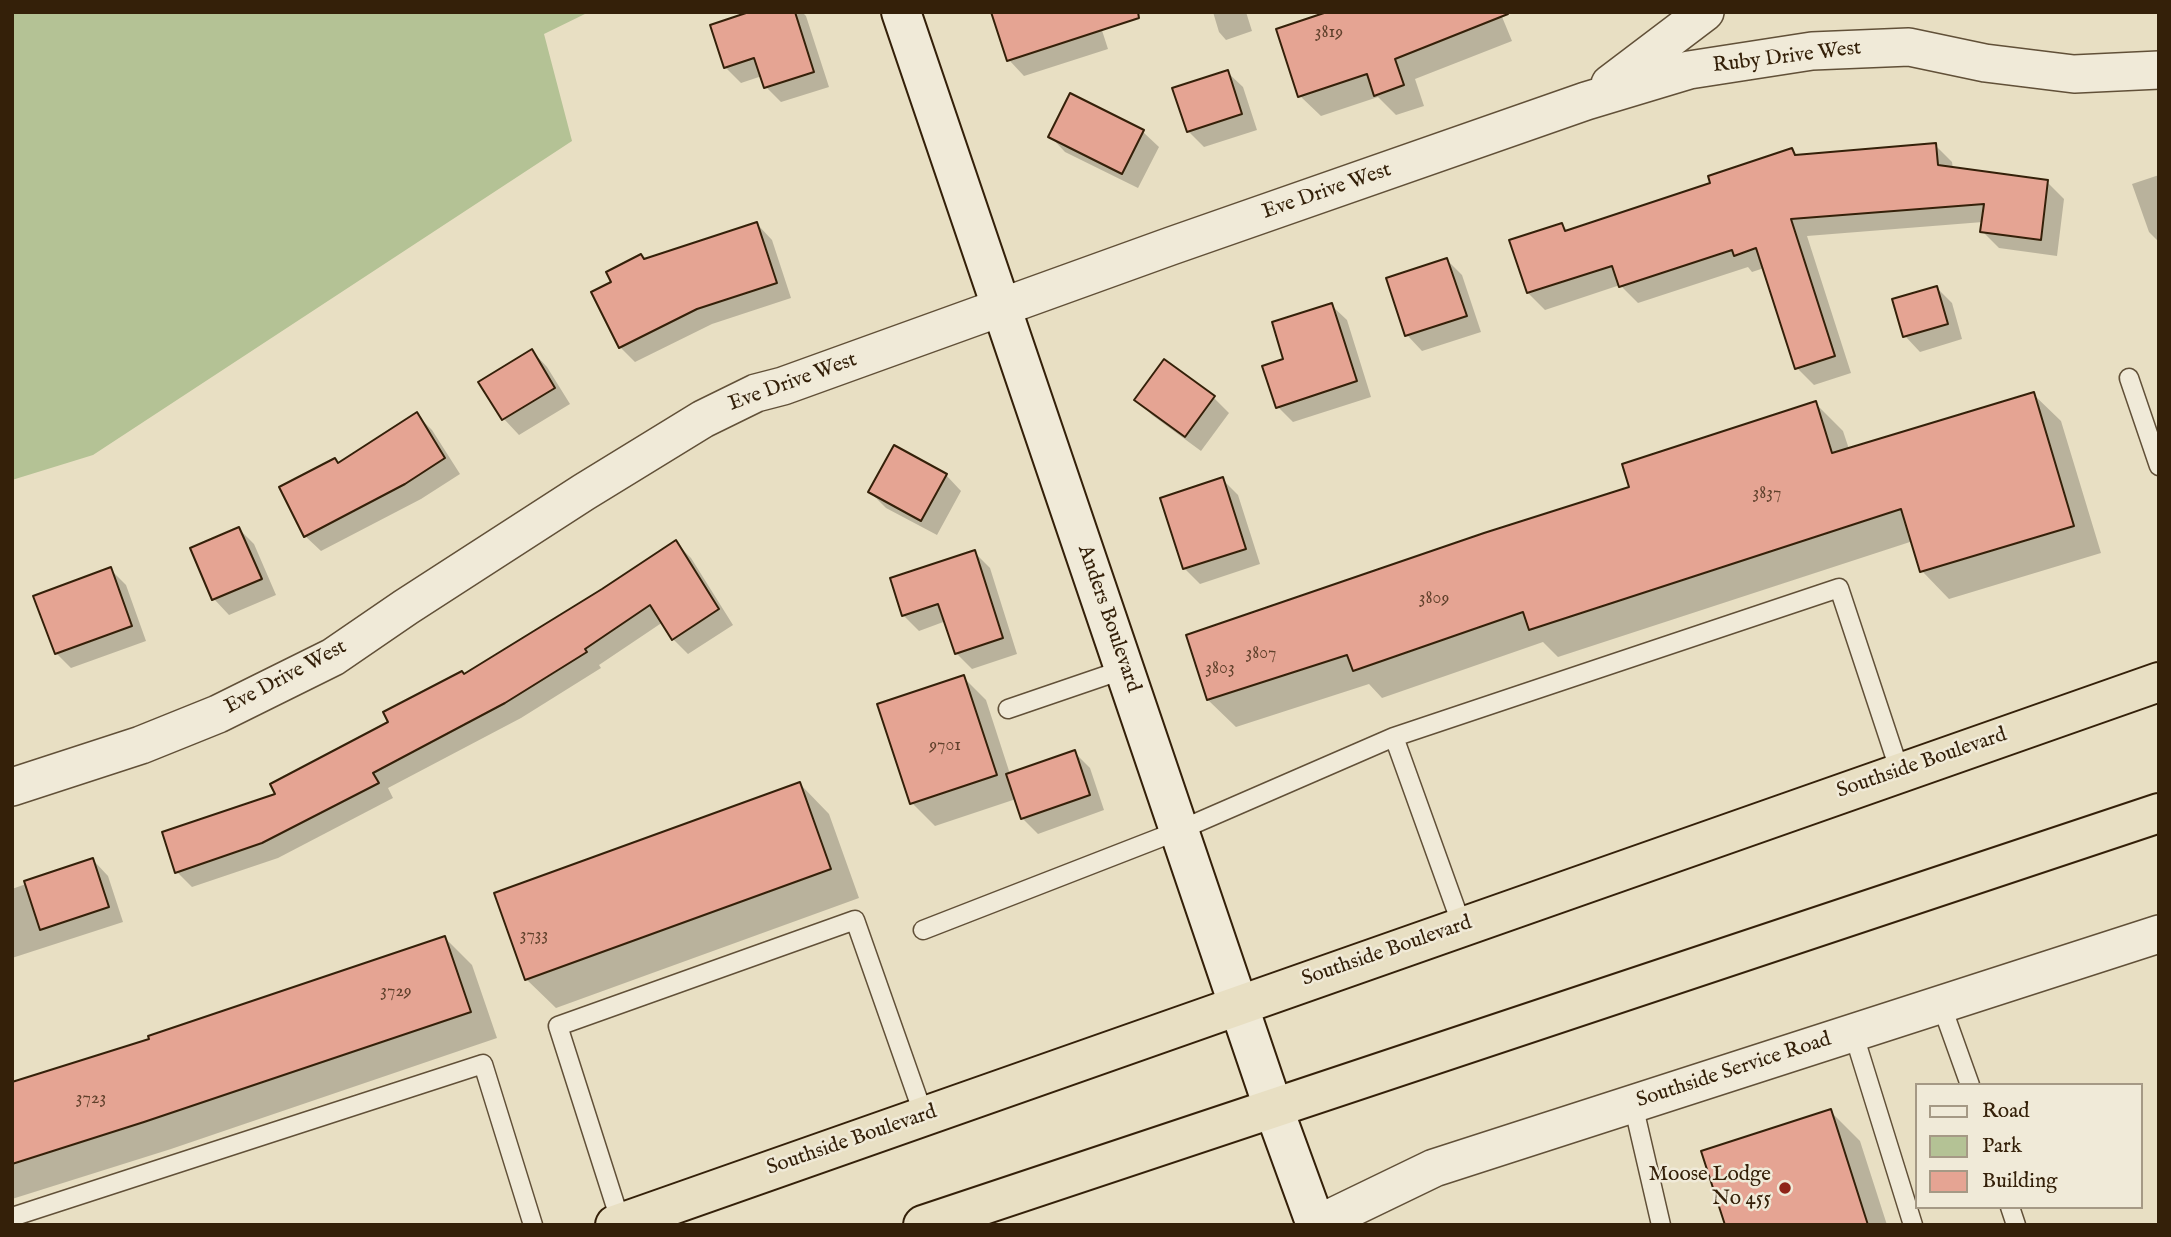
<!DOCTYPE html>
<style>
body{margin:0}
#map{position:relative;width:2171px;height:1237px;overflow:hidden;background:#e8dfc3;font-family:"IM FELL English",serif}
canvas{display:block}
.frame{position:absolute;inset:0;border:14px solid #342009;pointer-events:none}
.legend{position:absolute;left:1915px;top:1083px;width:228px;height:126px;box-sizing:border-box;background:#f0ead8;border:2px solid #a59985;margin:0;padding:9px 12px;list-style:none;font-size:21px;color:#342009}
.legend li{display:flex;align-items:center;gap:14px;height:35px}
.legend b{width:35px;border:2px solid #a59985}
</style>
<div id="map">
<canvas width="2171" height="1237"></canvas>
<div class="frame"></div>
<ul class="legend">
<li><b style="height:9px;background:#f0ead8"></b>Road</li>
<li><b style="height:19px;background:#b4c295"></b>Park</li>
<li><b style="height:19px;background:#e5a493"></b>Building</li>
</ul>
</div>
<script>
const c = document.querySelector('canvas').getContext('2d');
c.lineJoin = 'round';
function fillPath(path, color) { c.fillStyle = color; c.fill(path, 'evenodd'); }
function strokePath(path, color, width, dash) { c.strokeStyle = color; c.lineWidth = width; c.lineCap = dash ? 'butt' : 'round'; c.setLineDash(dash || []); c.stroke(path); }
function write(font, color, halo, rows, align = 'center') {
  c.font = font + ' "IM FELL English",serif'; c.lineWidth = 5; c.setLineDash([]); c.textBaseline = 'middle'; c.strokeStyle = halo; c.fillStyle = color; for (const [text, x, y, turn = 0] of rows) {
    c.save(); c.translate(x, y); c.rotate((+turn || 0) * Math.PI / 180); c.textAlign = isNaN(turn) ? turn : align; if (halo) c.strokeText(text, 0, 0); c.fillText(text, 0, 0); c.restore();
  }
}
fillPath(new Path2D(`
 M 12,12 L 589,12 L 544,34 L 572,141 L 93,455 L 12,480 Z`), '#b4c295');
fillPath(new Path2D(`
 M 755,12 L 802,12 L 806,16 L 829,87 L 781,102 L 766,87 L 762,76 L 741,83 L 725,67 Z
 M 1096,12 L 1108,49 L 1024,76 L 1009,60 Z
 M 1213,12 L 1246,12 L 1252,31 L 1226,40 L 1219,32 Z
 M 1500,12 L 1512,41 L 1415,79 L 1424,106 L 1396,115 L 1378,97 L 1321,116 L 1300,96 Z
 M 1227,72 L 1243,87 L 1257,130 L 1204,147 L 1188,131 Z
 M 1143,132 L 1159,147 L 1138,188 L 1065,152 L 1050,136 Z
 M 1935,145 L 1952,162 L 1953,169 L 2047,182 L 2064,199 L 2057,256 L 1999,248 L 1982,231 L 1983,222 L 1807,236 L 1851,373 L 1814,385 L 1797,368 L 1764,268 L 1752,272 L 1748,267 L 1638,303 L 1620,285 L 1545,310 L 1528,293 L 1562,225 L 1568,231 L 1712,184 L 1792,150 L 1798,157 Z
 M 2159,175 L 2159,242 L 2149,232 L 2132,184 Z
 M 757,224 L 772,240 L 791,298 L 712,324 L 635,362 L 620,347 L 613,283 L 645,261 Z
 M 1447,260 L 1462,275 L 1481,332 L 1422,351 L 1407,335 L 1389,279 Z
 M 1937,288 L 1952,303 L 1962,339 L 1920,352 L 1905,336 Z
 M 1331,305 L 1347,320 L 1371,397 L 1293,422 L 1278,407 L 1286,360 Z
 M 532,351 L 547,367 L 570,404 L 519,435 L 504,419 L 481,382 Z
 M 1165,361 L 1214,398 L 1229,413 L 1201,451 L 1152,415 L 1137,399 Z
 M 2033,394 L 2061,421 L 2101,553 L 1949,599 L 1922,571 L 1913,541 L 1558,657 L 1543,642 L 1382,698 L 1369,684 L 1236,727 L 1208,700 L 1188,636 L 1632,488 L 1815,403 L 1843,431 L 1849,449 Z
 M 416,414 L 432,430 L 460,474 L 421,499 L 321,551 L 305,536 L 339,464 Z
 M 946,475 L 961,491 L 937,535 L 886,508 L 870,492 Z
 M 1222,479 L 1238,495 L 1260,564 L 1200,584 L 1184,568 Z
 M 239,529 L 254,544 L 276,595 L 229,615 L 214,599 L 192,549 Z
 M 675,542 L 691,558 L 733,625 L 688,654 L 673,639 L 663,622 L 599,665 L 601,668 L 521,718 L 388,788 L 393,798 L 278,858 L 192,887 L 177,872 L 277,795 Z
 M 974,552 L 990,568 L 1017,654 L 972,669 L 956,653 L 946,621 L 919,631 L 903,615 Z
 M 110,569 L 126,585 L 146,641 L 71,668 L 56,653 Z
 M 963,677 L 986,700 L 1010,774 L 1074,752 L 1090,768 L 1104,810 L 1038,834 L 1022,818 L 1016,799 L 935,826 L 912,803 Z
 M 800,784 L 829,814 L 859,898 L 556,1008 L 526,979 Z
 M 93,860 L 108,876 L 123,922 L 12,958 L 12,889 Z
 M 445,938 L 472,965 L 497,1038 L 171,1149 L 12,1199 L 12,1084 L 151,1040 Z
 M 1830,1111 L 1860,1141 L 1887,1225 L 1727,1225 Z`), '#0003');
const building = new Path2D(`
 M 749,12 L 795,12 L 814,72 L 764,88 L 754,58 L 724,68 L 710,25 Z
 M 991,12 L 1138,12 L 1139,18 L 1007,61 Z
 M 1327,12 L 1508,12 L 1508,14 L 1395,59 L 1404,85 L 1374,96 L 1367,74 L 1298,97 L 1276,29 Z
 M 1228,70 L 1242,114 L 1187,132 L 1172,88 Z
 M 1070,93 L 1144,130 L 1122,174 L 1048,137 Z
 M 1936,143 L 1938,165 L 2048,180 L 2041,240 L 1980,232 L 1984,204 L 1791,219 L 1835,356 L 1795,369 L 1756,248 L 1734,256 L 1732,250 L 1619,287 L 1612,266 L 1527,293 L 1509,240 L 1562,223 L 1565,231 L 1710,183 L 1708,176 L 1792,148 L 1795,155 Z
 M 757,222 L 777,283 L 697,309 L 619,348 L 591,292 L 611,282 L 606,272 L 641,254 L 644,259 Z
 M 1447,258 L 1467,316 L 1405,336 L 1386,278 Z
 M 1937,286 L 1948,324 L 1903,337 L 1892,299 Z
 M 1332,303 L 1357,381 L 1276,408 L 1262,366 L 1283,359 L 1272,322 Z
 M 532,349 L 555,388 L 502,420 L 478,382 Z
 M 1164,359 L 1215,396 L 1185,437 L 1134,400 Z
 M 2034,392 L 2074,526 L 1920,572 L 1901,509 L 1529,630 L 1523,612 L 1353,671 L 1347,655 L 1207,700 L 1186,635 L 1484,533 L 1629,487 L 1622,464 L 1816,401 L 1832,453 Z
 M 417,412 L 445,458 L 405,484 L 304,537 L 279,487 L 335,458 L 338,463 Z
 M 894,445 L 947,474 L 921,521 L 868,492 Z
 M 1223,477 L 1246,549 L 1183,569 L 1160,498 Z
 M 239,527 L 262,579 L 212,600 L 190,548 Z
 M 676,540 L 719,609 L 672,640 L 650,605 L 585,649 L 587,652 L 505,703 L 373,773 L 379,783 L 262,843 L 175,873 L 162,832 L 275,794 L 270,784 L 388,722 L 383,712 L 462,671 L 464,674 L 602,589 Z
 M 975,550 L 1003,638 L 955,654 L 938,604 L 902,616 L 890,578 Z
 M 111,567 L 132,626 L 55,654 L 33,596 Z
 M 964,675 L 997,775 L 910,804 L 877,704 Z
 M 1075,750 L 1090,795 L 1021,819 L 1006,774 Z
 M 800,782 L 831,869 L 525,980 L 494,893 Z
 M 93,858 L 109,907 L 40,930 L 24,881 Z
 M 445,936 L 471,1012 L 144,1122 L 12,1164 L 12,1082 L 149,1039 L 148,1036 Z
 M 1831,1109 L 1868,1225 L 1725,1225 L 1701,1151 Z`);
fillPath(building, '#e5a493');
strokePath(building, '#342009', 2);
const lane = new Path2D(`
 M 2129,378 L 2159,466
 M 1008,709 L 1125,669
 M 1394,737 L 1462,926
 M 923,930 L 1180,830 L 1394,737 L 1839,588 L 1900,772
 M 1941,1004 L 1970,1085
 M 1853,1032 L 1913,1225
 M 1633,1104 L 1661,1225
 M 2010,1207 L 2016,1225
 M 12,1217 L 483,1064 L 533,1225
 M 621,1223 L 558,1026 L 855,920 L 924,1116`);
const street = new Path2D(`
 M 1610,84 L 1705,12
 M 12,787 L 141,745 L 218,714 L 333,657 L 406,607 L 584,492 L 703,419 L 756,393 L 783,386 L 1171,246 L 1586,101 L 1689,70 L 1812,51 L 1909,47 L 1985,63 L 2074,74 L 2159,70
 M 1316,1225 L 1434,1168 L 2159,934`);
const secondary = new Path2D(`
 M 901,12 L 1273,1107 L 1316,1225`);
const highway = new Path2D(`
 M 615,1225 L 2159,682
 M 923,1225 L 2159,813`);
strokePath(lane, '#615038', 21);
strokePath(street, '#615038', 40);
strokePath(secondary, '#342009', 42);
strokePath(highway, '#342009', 42);
strokePath(lane, '#f0ead8', 18);
strokePath(street, '#f0ead8', 37);
strokePath(secondary, '#f0ead8', 38);
strokePath(highway, '#e8dfc3', 38);
for (const [x, y, r, color] of [
 [1785,1188,7,"#8f2418"]
]) { const dot = new Path2D(); dot.arc(x, y, r, 0, 2 * Math.PI); c.fillStyle = color; c.fill(dot); strokePath(dot, '#f0ead8', 2.5); }
write('18px', '#60412c', null, [
 ["3819",1329,33],
 ["3837",1767,494],
 ["3809",1434,599],
 ["3807",1261,654],
 ["3803",1220,669],
 ["9701",945,746],
 ["3733",534,936],
 ["3729",396,992],
 ["3723",91,1099]
]);
write('21px', '#342009', '#f0ead8', [
 ["Ruby Drive West",1787,58,-7],
 ["Eve Drive West",1327,192,-19],
 ["Eve Drive West",793,383,-20],
 ["Anders Boulevard",1108,619,71],
 ["Eve Drive West",286,678,-28],
 ["Southside Boulevard",1922,764,-19],
 ["Southside Boulevard",1387,952,-19],
 ["Southside Service Road",1734,1071,-18],
 ["Southside Boulevard",852,1141,-19]
]);
write('21px', '#342009', '#f0ead8', [
 ["Moose Lodge",1771,1176],
 ["No 455",1771,1200]
], 'right');
</script>
